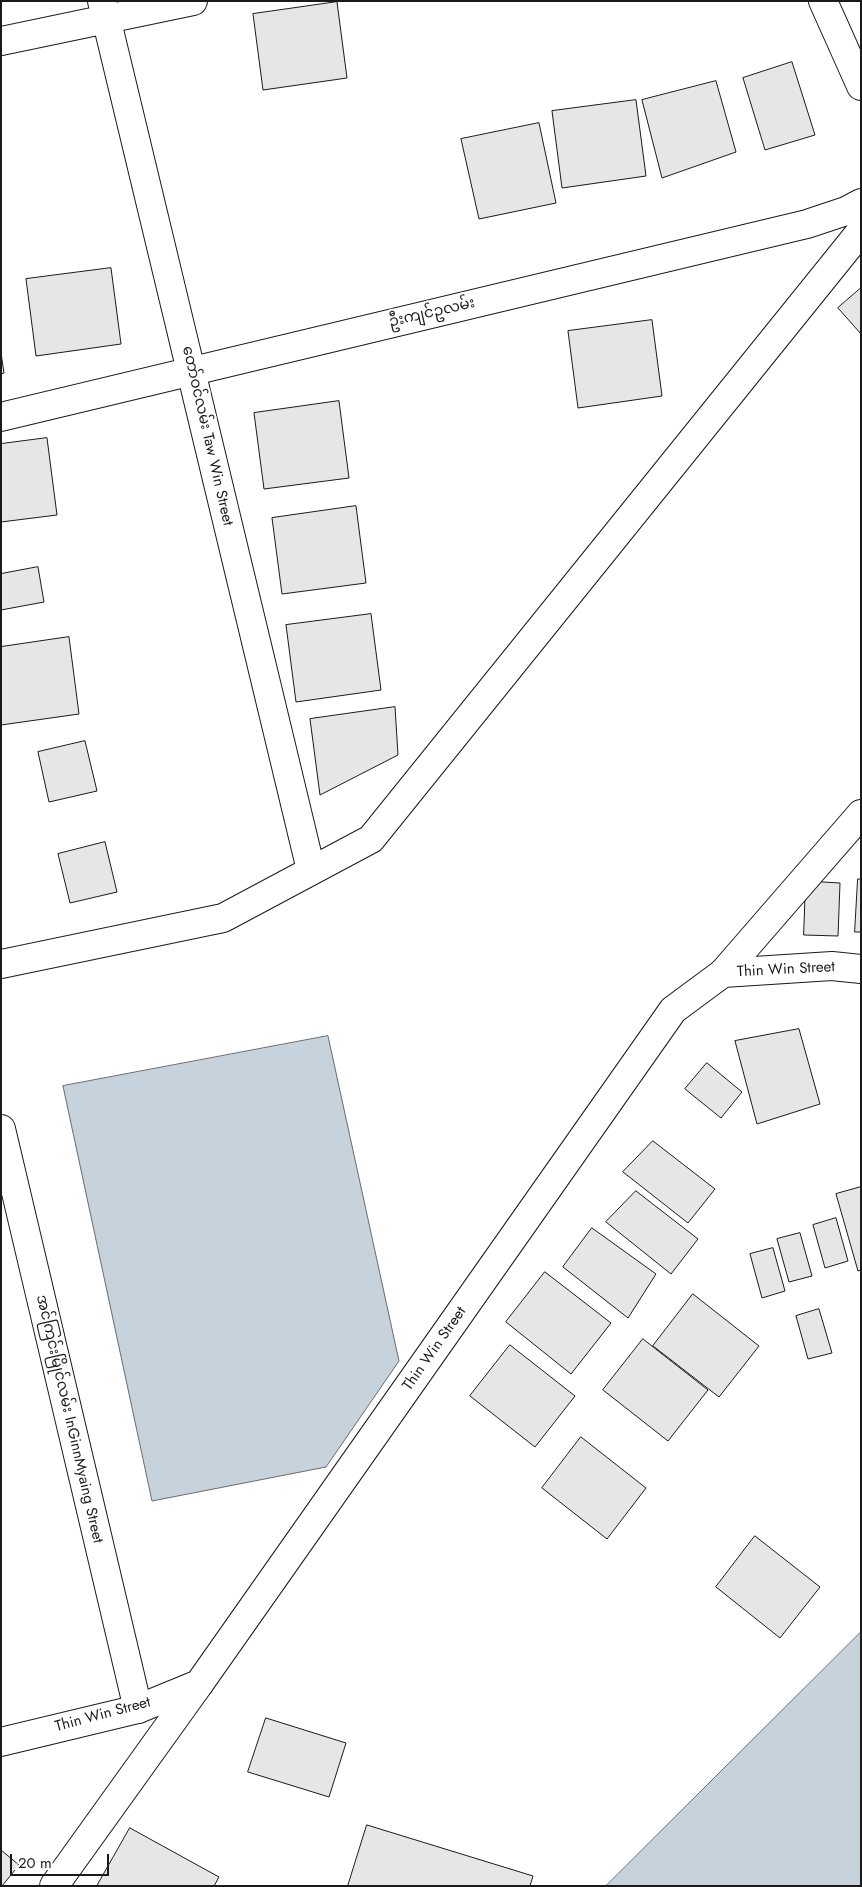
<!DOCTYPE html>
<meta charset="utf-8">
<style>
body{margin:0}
#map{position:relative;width:862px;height:1887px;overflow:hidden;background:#fff;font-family:Jost,sans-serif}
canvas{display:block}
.frame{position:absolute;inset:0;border:2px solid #1a1a1a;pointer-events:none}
.scale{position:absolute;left:10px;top:1854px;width:99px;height:22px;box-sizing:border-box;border:2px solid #1a1a1a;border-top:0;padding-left:6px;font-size:15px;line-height:18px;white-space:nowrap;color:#1a1a1a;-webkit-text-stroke:4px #fff;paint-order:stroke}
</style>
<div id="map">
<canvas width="862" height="1887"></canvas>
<div class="frame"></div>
<div class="scale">20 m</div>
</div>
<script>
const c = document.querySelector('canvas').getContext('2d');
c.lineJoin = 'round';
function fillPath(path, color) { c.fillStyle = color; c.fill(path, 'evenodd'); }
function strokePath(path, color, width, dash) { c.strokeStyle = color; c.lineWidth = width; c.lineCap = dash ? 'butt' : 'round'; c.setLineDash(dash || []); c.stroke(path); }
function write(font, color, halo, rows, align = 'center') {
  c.font = font + ' Jost,"Noto Sans Myanmar",sans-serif'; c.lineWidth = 4; c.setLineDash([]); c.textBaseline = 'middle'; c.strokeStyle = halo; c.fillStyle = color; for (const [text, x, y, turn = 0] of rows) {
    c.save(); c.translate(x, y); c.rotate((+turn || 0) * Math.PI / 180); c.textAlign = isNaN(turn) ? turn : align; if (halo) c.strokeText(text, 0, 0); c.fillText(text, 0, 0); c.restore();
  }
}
const water = new Path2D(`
 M 328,1036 L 399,1361 L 326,1467 L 152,1501 L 63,1086 Z
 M 861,1632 L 861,1886 L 606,1886 Z`);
fillPath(water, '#c6d2dc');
strokePath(water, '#6a6a6a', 1);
const building = new Path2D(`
 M 337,2 L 347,78 L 263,90 L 253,14 Z
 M 792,62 L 815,135 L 765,150 L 743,78 Z
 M 716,81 L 736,152 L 662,178 L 642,100 Z
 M 636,100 L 646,176 L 562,188 L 552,111 Z
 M 539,123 L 556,203 L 479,219 L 461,139 Z
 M 111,268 L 121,344 L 36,356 L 26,279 Z
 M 861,288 L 861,334 L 838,308 Z
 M 652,320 L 662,396 L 578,408 L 568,331 Z
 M 1,353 L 4,373 L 1,374 Z
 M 339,401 L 349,478 L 264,489 L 254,413 Z
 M 47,438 L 57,515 L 1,522 L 1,444 Z
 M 356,506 L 366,583 L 282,594 L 272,518 Z
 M 38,567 L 44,602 L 1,610 L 1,574 Z
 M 371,614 L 381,690 L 296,702 L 286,625 Z
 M 69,637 L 79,714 L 1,725 L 1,647 Z
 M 395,707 L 398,755 L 320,795 L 310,719 Z
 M 85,741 L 97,791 L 49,802 L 38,752 Z
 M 105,842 L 117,892 L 70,903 L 58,854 Z
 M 858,879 L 861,879 L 861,932 L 855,932 Z
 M 806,881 L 840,883 L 838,936 L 804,935 Z
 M 799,1029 L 820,1104 L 757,1124 L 735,1041 Z
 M 707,1063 L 742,1092 L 721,1118 L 685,1089 Z
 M 653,1141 L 715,1189 L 688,1223 L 623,1172 Z
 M 861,1187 L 861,1270 L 858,1271 L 836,1194 Z
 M 636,1191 L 698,1239 L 671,1274 L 606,1222 Z
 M 836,1218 L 848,1261 L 825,1268 L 813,1225 Z
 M 592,1228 L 656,1274 L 628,1318 L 563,1267 Z
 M 800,1233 L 812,1276 L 789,1282 L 777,1239 Z
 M 773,1248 L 785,1291 L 762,1298 L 750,1254 Z
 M 545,1272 L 611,1323 L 571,1374 L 506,1322 Z
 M 693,1294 L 759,1346 L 719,1397 L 653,1346 Z
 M 819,1309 L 832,1353 L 808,1359 L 796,1316 Z
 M 643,1339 L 708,1390 L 668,1441 L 603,1390 Z
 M 510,1345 L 575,1396 L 535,1447 L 470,1396 Z
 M 581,1437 L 646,1488 L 607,1539 L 542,1488 Z
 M 755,1536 L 820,1587 L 780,1638 L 716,1587 Z
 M 266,1718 L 346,1743 L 329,1797 L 248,1772 Z
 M 367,1825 L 533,1876 L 530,1886 L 348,1886 Z
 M 130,1828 L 219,1877 L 214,1886 L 97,1886 Z
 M 1,1850 L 19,1865 L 2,1886 L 1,1886 Z`);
fillPath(building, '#e6e6e6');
strokePath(building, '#1a1a1a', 1);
const minor = new Path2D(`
 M 102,1 L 311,870
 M 823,1 L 861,86
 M 1,41 L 193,1
 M 1,417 L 807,224 L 846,211 L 861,203
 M 1,964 L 223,918 L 371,839 L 861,231
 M 723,973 L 861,814
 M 1,1129 L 138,1709
 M 54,1886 L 199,1684`);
const major = new Path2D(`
 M 1,1742 L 138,1709 L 199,1684 L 673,1010 L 723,973 L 832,966 L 861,969`);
strokePath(minor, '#1a1a1a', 30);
strokePath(major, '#1a1a1a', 30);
strokePath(minor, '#fff', 28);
strokePath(major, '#fff', 28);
write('15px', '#1a1a1a', '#fff', [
 ["ဦးကျင်ဥလမ်း",432,313,-13],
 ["တော်ဝင်လမ်း Taw Win Street",207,436,77],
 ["Thin Win Street",786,970,-3],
 ["Thin Win Street",435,1349,-55],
 ["အင်ကြင်းမြိုင်လမ်း InGinnMyaing Street",69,1419,77],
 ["Thin Win Street",103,1715,-15]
]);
</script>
